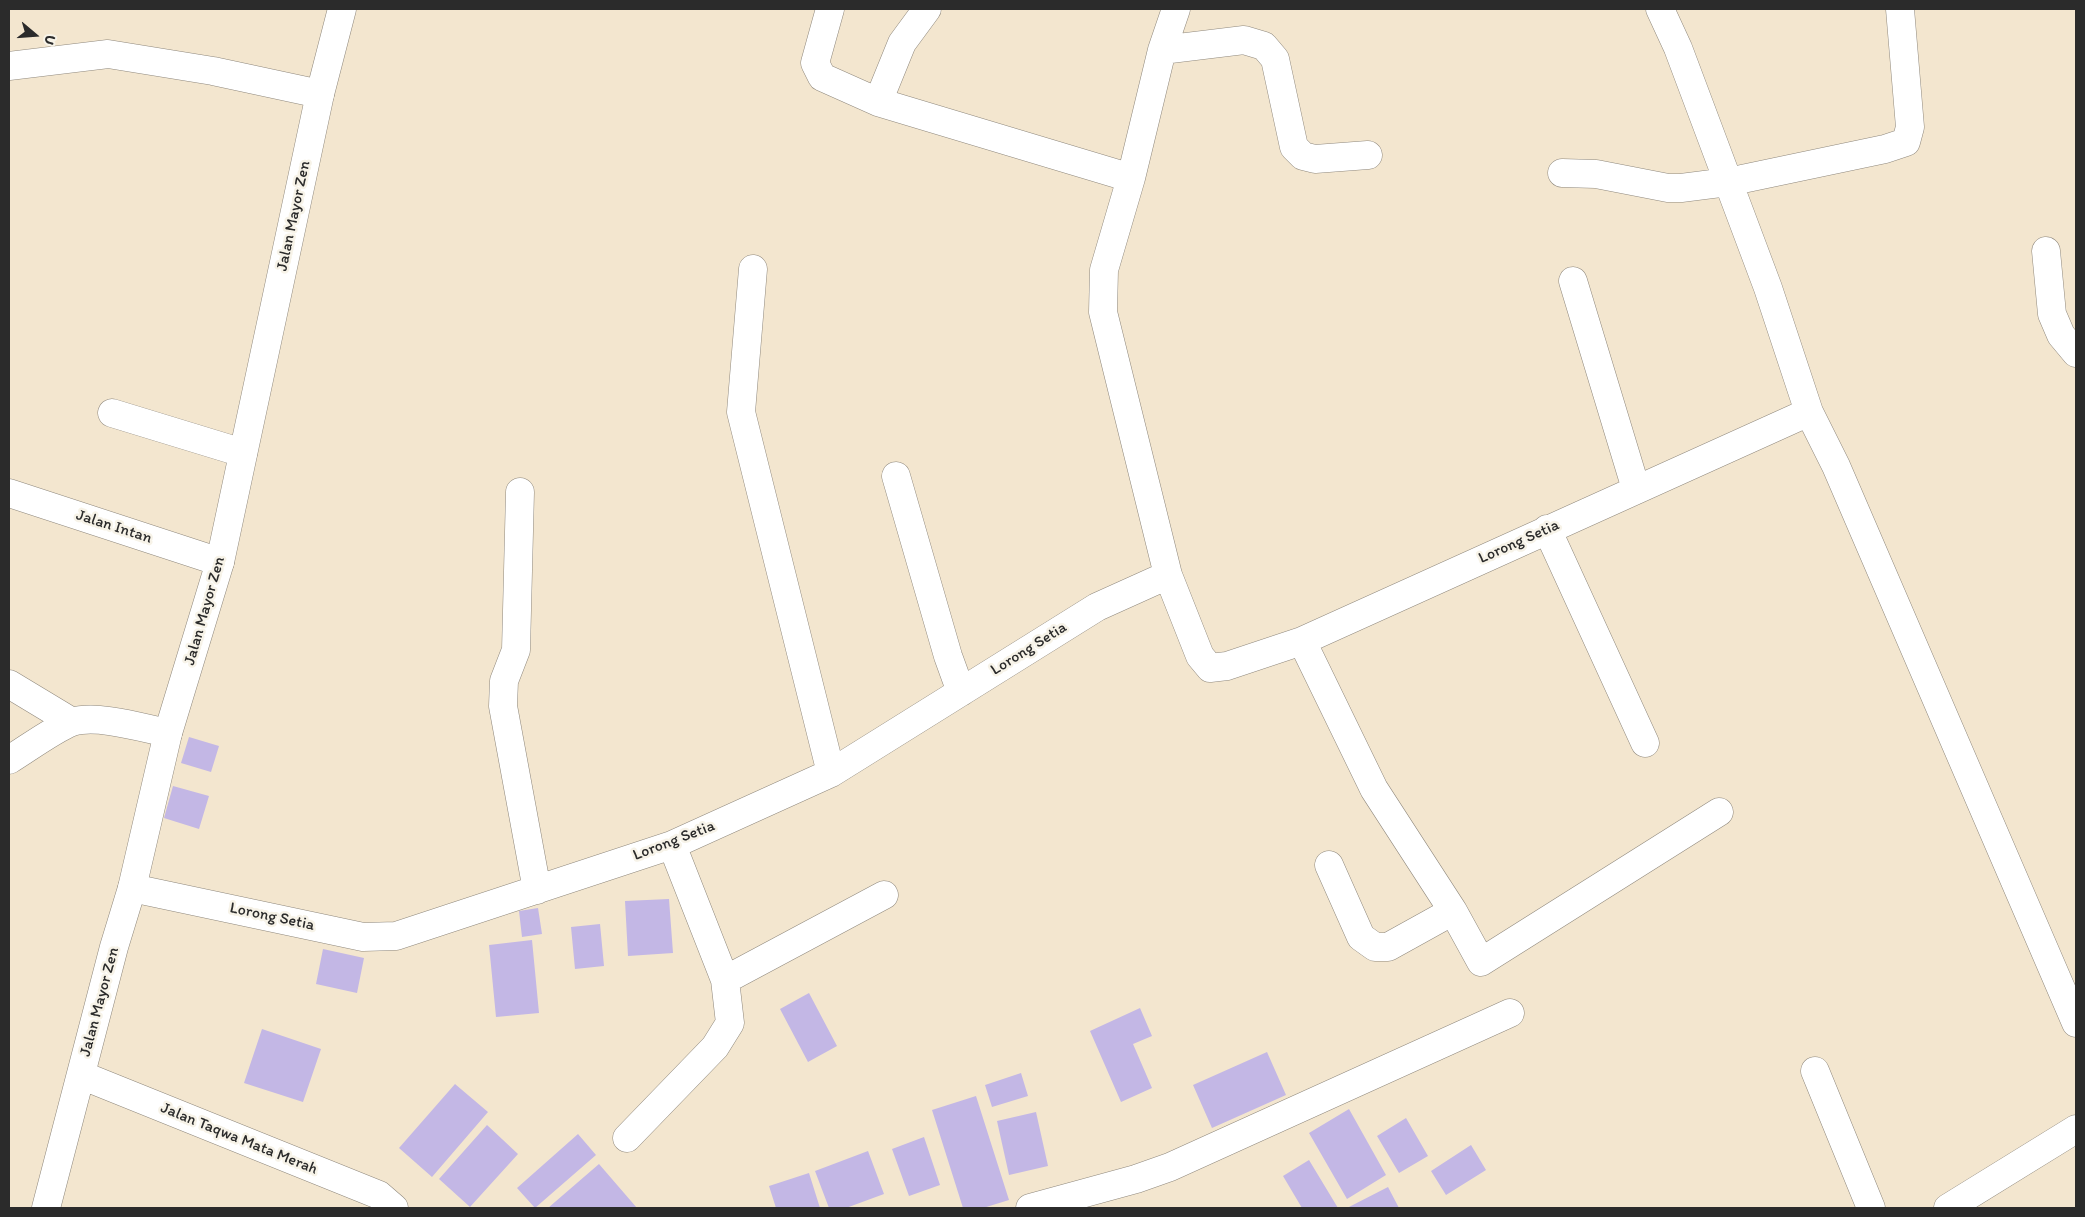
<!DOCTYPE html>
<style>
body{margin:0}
#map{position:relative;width:2085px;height:1217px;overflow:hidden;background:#f3e6cf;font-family:Itim,sans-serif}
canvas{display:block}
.frame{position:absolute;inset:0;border:10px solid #2b2b2b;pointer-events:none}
.north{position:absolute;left:10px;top:10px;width:50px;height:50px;-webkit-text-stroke:4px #f7f3e8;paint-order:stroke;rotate:108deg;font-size:14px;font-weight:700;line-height:20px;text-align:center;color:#2b2b2b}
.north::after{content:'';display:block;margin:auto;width:18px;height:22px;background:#2b2b2b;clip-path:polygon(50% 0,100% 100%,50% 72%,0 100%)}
</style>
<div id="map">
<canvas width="2085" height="1217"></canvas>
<div class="frame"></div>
<div class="north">U</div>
</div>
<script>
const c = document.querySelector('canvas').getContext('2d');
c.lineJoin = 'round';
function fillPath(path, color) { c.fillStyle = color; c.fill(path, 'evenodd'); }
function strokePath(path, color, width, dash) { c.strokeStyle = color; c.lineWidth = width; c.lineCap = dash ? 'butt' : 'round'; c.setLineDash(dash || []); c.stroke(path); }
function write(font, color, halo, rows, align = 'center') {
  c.font = font + ' Itim,sans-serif'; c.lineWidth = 5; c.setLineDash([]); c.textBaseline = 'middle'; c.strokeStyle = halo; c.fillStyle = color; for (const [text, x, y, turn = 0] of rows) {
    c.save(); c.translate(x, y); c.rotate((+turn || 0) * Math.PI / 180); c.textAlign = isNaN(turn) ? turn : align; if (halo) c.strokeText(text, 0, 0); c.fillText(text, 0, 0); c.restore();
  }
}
fillPath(new Path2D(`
 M 189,737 L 219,746 L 211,772 L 181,763 Z
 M 173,786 L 209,796 L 199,829 L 164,818 Z
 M 669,899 L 673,953 L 628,956 L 625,901 Z
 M 538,908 L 542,934 L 522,937 L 519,911 Z
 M 600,924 L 604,966 L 575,969 L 571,927 Z
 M 532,940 L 539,1013 L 496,1017 L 489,945 Z
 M 323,949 L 364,958 L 357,993 L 316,984 Z
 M 809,993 L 837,1046 L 808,1062 L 780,1009 Z
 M 1140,1008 L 1152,1036 L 1133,1044 L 1152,1088 L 1121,1102 L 1090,1031 Z
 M 262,1029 L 321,1049 L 303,1102 L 244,1083 Z
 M 1267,1052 L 1286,1095 L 1212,1128 L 1193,1085 Z
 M 1021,1073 L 1028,1096 L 992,1107 L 985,1085 Z
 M 455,1084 L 488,1112 L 432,1177 L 399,1148 Z
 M 976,1096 L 1009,1200 L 983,1208 L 963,1208 L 932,1110 Z
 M 1349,1109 L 1386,1175 L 1347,1199 L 1309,1133 Z
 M 1036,1112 L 1048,1166 L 1009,1175 L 997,1121 Z
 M 1406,1118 L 1428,1156 L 1399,1173 L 1377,1136 Z
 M 487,1125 L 518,1154 L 470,1207 L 439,1179 Z
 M 578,1134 L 596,1155 L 535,1208 L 517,1188 Z
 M 924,1137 L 940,1185 L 909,1196 L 892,1149 Z
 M 1471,1145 L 1486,1170 L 1446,1195 L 1431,1171 Z
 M 868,1151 L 884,1194 L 846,1208 L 829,1208 L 815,1171 Z
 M 1309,1160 L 1338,1208 L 1302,1208 L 1283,1176 Z
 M 599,1164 L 637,1208 L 548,1208 Z
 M 809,1173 L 820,1208 L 776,1208 L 769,1186 Z
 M 1388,1187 L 1399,1208 L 1347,1208 Z`), '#c3b7e5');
const street = new Path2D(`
 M 830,9 L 815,63 L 822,77 L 878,102 L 1131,178
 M 1176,9 L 1162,50 L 1131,178 L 1104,270 L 1103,312 L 1168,575 L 1200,656 L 1210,668 L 1227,666 L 1302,641 L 1809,412
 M 1660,9 L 1678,48 L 1768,288 L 1809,412 L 1836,466 L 2076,1023
 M 1162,50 L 1244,40 L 1264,46 L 1275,59 L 1294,147 L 1303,156 L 1315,159 L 1368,155
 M 9,66 L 108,54 L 213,71 L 320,94
 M 878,102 L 902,43 L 927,9
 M 1562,173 L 1596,174 L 1668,188 L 1681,188 L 1728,182 L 1885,149 L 1906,142 L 1910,127 L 1900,9
 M 2046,251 L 2052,314 L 2061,335 L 2076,353
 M 753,269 L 741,412 L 831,773
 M 1573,281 L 1636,489
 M 112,413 L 243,453
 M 896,476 L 948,656 L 961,692
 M 520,492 L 516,650 L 504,681 L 503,706 L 537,890
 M 9,493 L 220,562
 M 1547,529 L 1645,743
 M 1302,641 L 1374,789 L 1453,911 L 1481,962 L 1719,812
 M 9,684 L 72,722
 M 9,760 C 27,749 54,729 72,722 C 97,714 143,728 168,733
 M 1329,865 L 1361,937 L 1375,947 L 1388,947 L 1453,911
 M 132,888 L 363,937 L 396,936 L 672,845 L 831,773 L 1097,607 L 1168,575
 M 725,980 L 884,895
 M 1815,1071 L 1871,1208
 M 627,1138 L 715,1047 L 730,1023 L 725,980 L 672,845
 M 1030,1208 L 1136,1179 L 1170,1167 L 1510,1013
 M 1948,1208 L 2076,1129`);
const secondary = new Path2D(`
 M 81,1075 L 379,1195 L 394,1208
 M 46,1208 L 114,947 L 132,888 L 168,733 L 220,562 L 320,94 L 342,9`);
strokePath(street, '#8f887d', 29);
strokePath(secondary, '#8f887d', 29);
strokePath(street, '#fff', 28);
strokePath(secondary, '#fff', 28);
write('16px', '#2b2b2b', '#f7f3e8', [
 ["Jalan Mayor Zen",294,216,-78],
 ["Jalan Intan",114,527,18],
 ["Lorong Setia",1519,542,-24],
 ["Jalan Mayor Zen",205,611,-74],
 ["Lorong Setia",1029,649,-32],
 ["Lorong Setia",674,841,-21],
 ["Lorong Setia",272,917,12],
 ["Jalan Mayor Zen",100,1002,-75],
 ["Jalan Taqwa Mata Merah",239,1139,22]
]);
</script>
